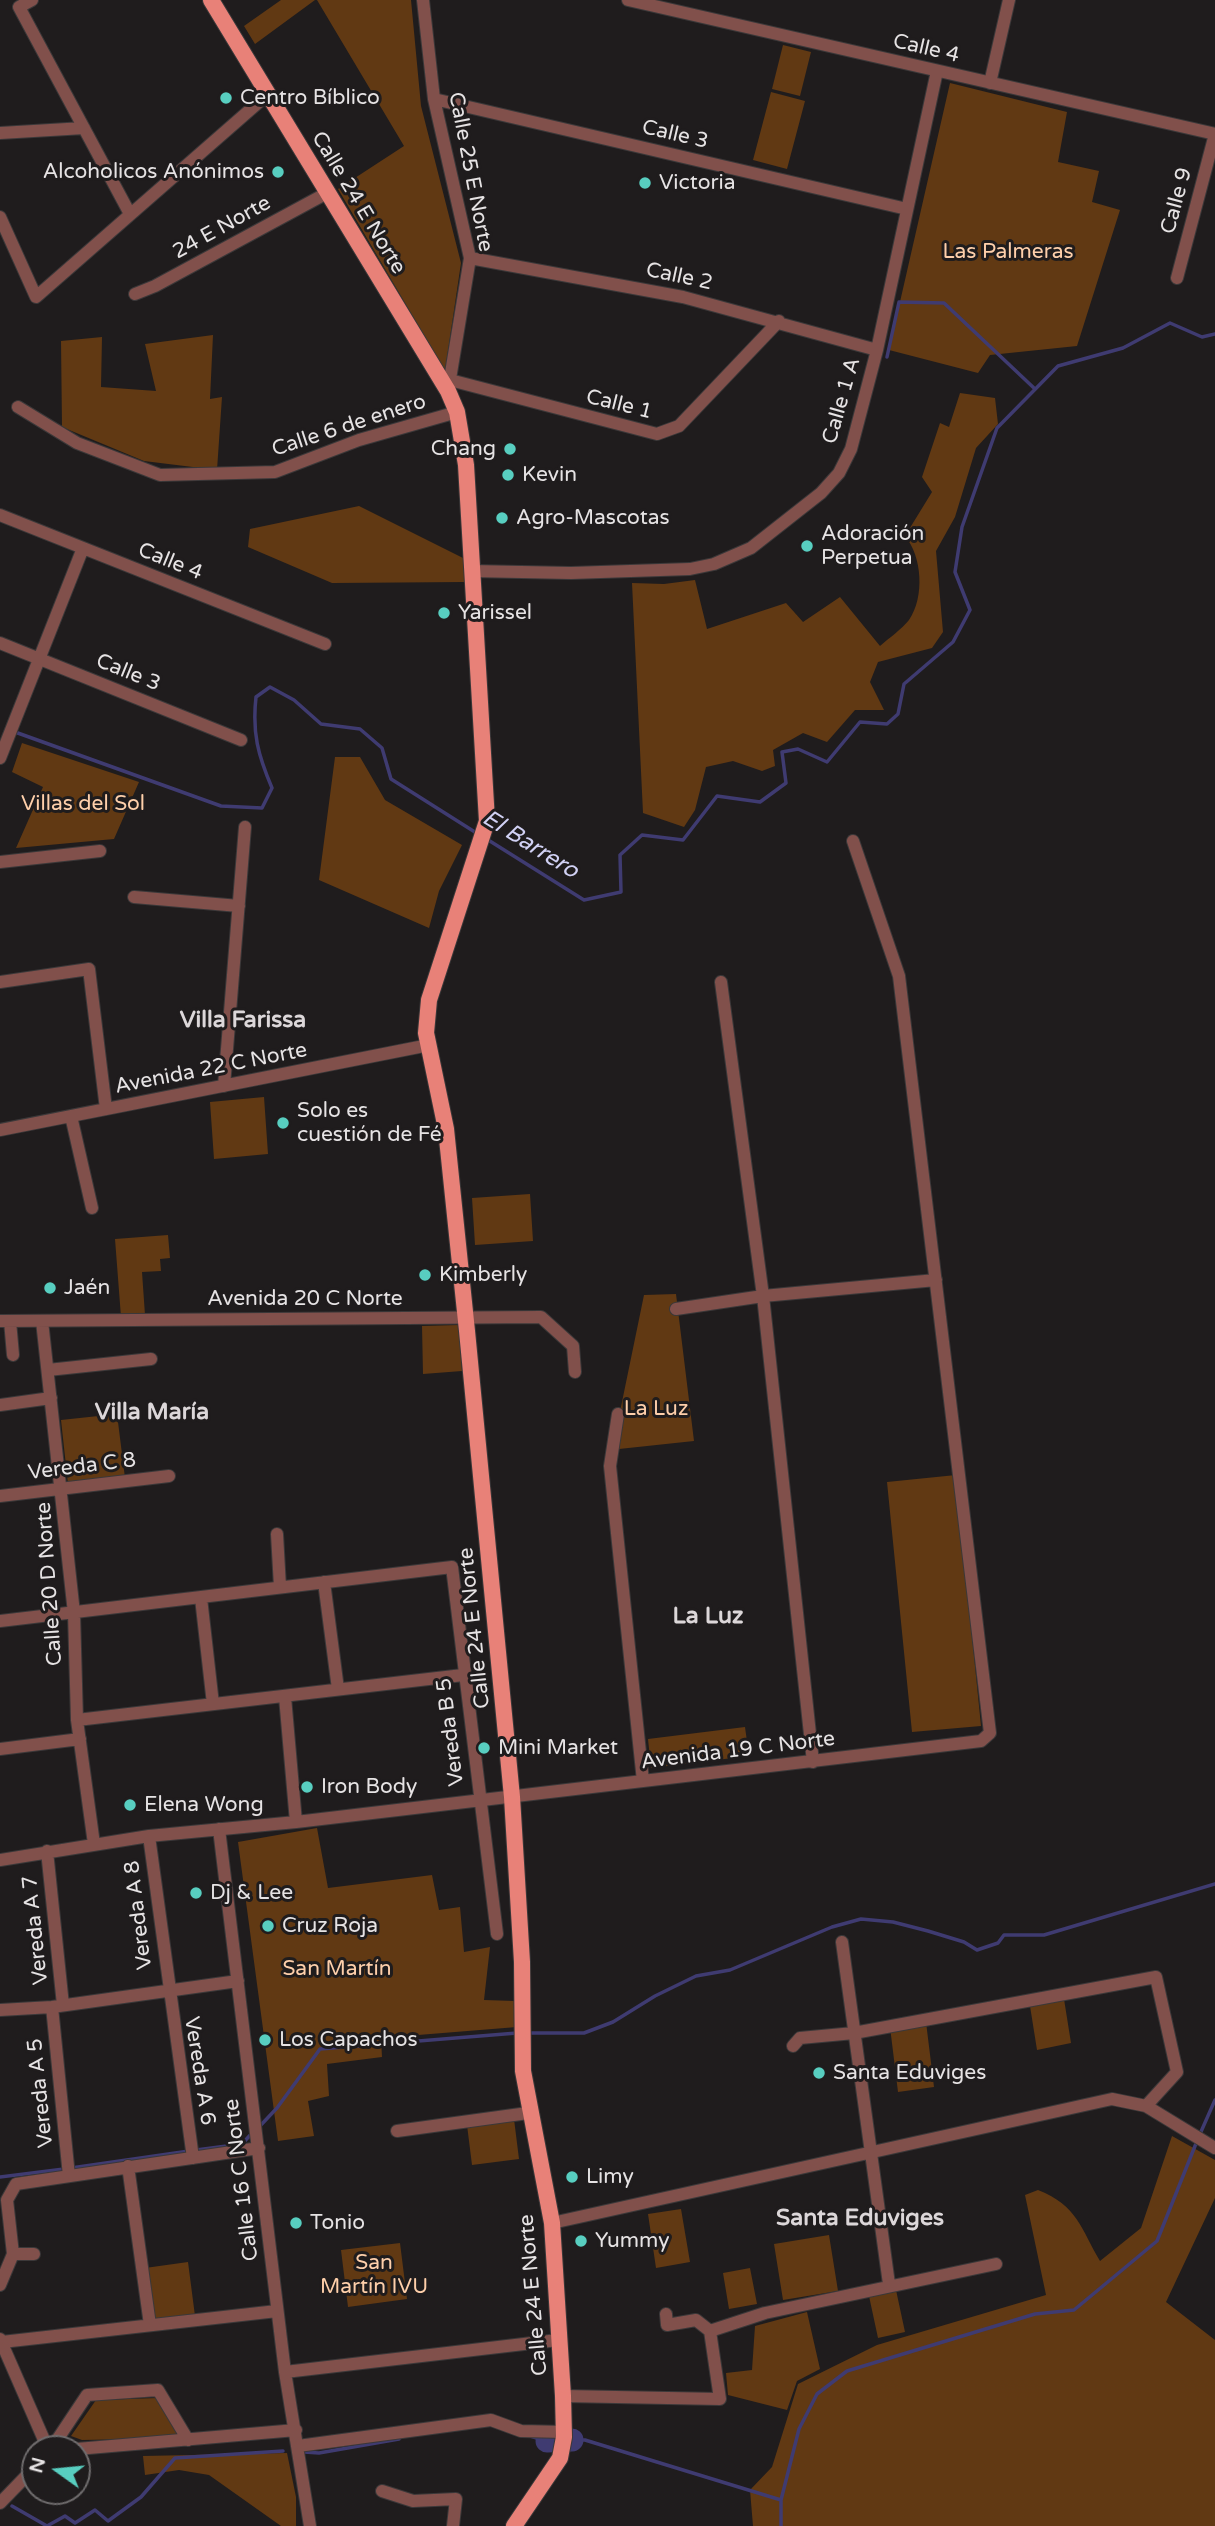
<!DOCTYPE html>
<meta charset="utf-8">
<style>
body{margin:0}
#map{position:relative;width:1215px;height:2526px;overflow:hidden;background:#1f1c1d;font-family:"Varela Round",sans-serif}
canvas{display:block}
.north{position:absolute;left:21px;top:2435px;width:70px;height:70px;box-sizing:border-box;background:#1f1c1d;border:2px solid #6f6c6d;border-radius:50%;rotate:285deg;font-size:19px;font-weight:700;line-height:28px;text-align:center;color:#e6e3e4}
.north::after{content:'';display:block;margin:auto;width:24px;height:32px;background:#58cec0;clip-path:polygon(50% 0,100% 100%,50% 72%,0 100%)}
</style>
<div id="map">
<canvas width="1215" height="2526"></canvas>
<div class="north">N</div>
</div>
<script>
const c = document.querySelector('canvas').getContext('2d');
c.lineJoin = 'round';
function fillPath(path, color) { c.fillStyle = color; c.fill(path, 'evenodd'); }
function strokePath(path, color, width, dash) { c.strokeStyle = color; c.lineWidth = width; c.lineCap = dash ? 'butt' : 'round'; c.setLineDash(dash || []); c.stroke(path); }
function write(font, color, halo, rows, align = 'center') {
  c.font = font + ' "Varela Round",sans-serif'; c.lineWidth = 6; c.setLineDash([]); c.textBaseline = 'middle'; c.strokeStyle = halo; c.fillStyle = color; for (const [text, x, y, turn = 0] of rows) {
    c.save(); c.translate(x, y); c.rotate((+turn || 0) * Math.PI / 180); c.textAlign = isNaN(turn) ? turn : align; if (halo) c.strokeText(text, 0, 0); c.fillText(text, 0, 0); c.restore();
  }
}
fillPath(new Path2D(`
 M 281,0 L 315,0 L 255,44 L 244,26 Z
 M 317,0 L 411,0 L 421,106 L 461,263 L 445,371 L 338,189 L 404,146 Z
 M 783,45 L 811,52 L 800,96 L 772,89 Z
 M 950,83 L 1067,112 L 1058,162 L 1099,171 L 1092,202 L 1120,210 L 1077,346 L 990,355 L 978,373 L 889,350 Z
 M 771,92 L 805,101 L 787,169 L 753,160 Z
 M 213,335 L 210,399 L 222,397 L 217,470 L 144,461 L 62,427 L 61,341 L 102,337 L 101,387 L 156,391 L 145,344 Z
 M 960,393 L 995,398 L 998,424 L 976,448 L 955,517 L 936,551 L 943,632 L 932,648 L 878,662 L 870,682 L 884,710 L 855,710 L 827,742 L 803,733 L 773,750 L 775,766 L 762,771 L 733,761 L 706,767 L 695,810 L 684,827 L 643,813 L 632,583 L 664,584 L 695,580 L 707,629 L 786,603 L 803,622 L 840,597 L 880,646 C 889,638 902,629 909,620 C 925,597 922,556 905,536 L 932,492 L 922,477 L 940,423 L 949,427 Z
 M 359,506 L 465,559 L 464,582 L 332,583 L 248,547 L 250,529 Z
 M 22,743 L 139,782 L 114,839 L 16,848 L 43,787 L 12,772 Z
 M 335,757 L 360,757 L 385,800 L 462,845 L 439,891 L 429,928 L 319,880 Z
 M 264,1097 L 268,1154 L 214,1159 L 210,1102 Z
 M 530,1194 L 533,1241 L 475,1245 L 472,1198 Z
 M 168,1235 L 170,1258 L 160,1259 L 161,1271 L 142,1272 L 145,1315 L 121,1317 L 115,1239 Z
 M 676,1294 L 694,1441 L 619,1449 L 620,1431 L 616,1431 L 644,1295 Z
 M 459,1325 L 462,1371 L 423,1374 L 422,1326 Z
 M 117,1414 L 125,1478 L 68,1484 L 61,1420 Z
 M 956,1475 L 981,1726 L 912,1732 L 887,1482 Z
 M 745,1727 L 749,1756 L 651,1768 L 648,1739 Z
 M 317,1828 L 328,1888 L 432,1875 L 439,1910 L 460,1907 L 464,1952 L 490,1947 L 484,2000 L 515,2001 L 517,2027 L 381,2038 L 382,2057 L 327,2064 L 329,2096 L 308,2101 L 314,2136 L 278,2141 L 238,1842 Z
 M 1064,1999 L 1071,2043 L 1037,2050 L 1030,2006 Z
 M 926,2022 L 934,2087 L 898,2092 L 890,2027 Z
 M 514,2119 L 519,2159 L 472,2165 L 467,2125 Z
 M 1172,2136 L 1215,2160 L 1215,2198 L 1166,2302 L 1215,2340 L 1215,2526 L 753,2526 L 750,2490 L 772,2467 L 798,2384 L 877,2345 L 1046,2295 L 1025,2195 L 1038,2190 C 1078,2206 1081,2229 1100,2261 L 1141,2228 Z
 M 681,2209 L 690,2262 L 656,2268 L 648,2214 Z
 M 829,2235 L 838,2291 L 783,2300 L 774,2244 Z
 M 400,2243 L 407,2299 L 348,2307 L 341,2250 Z
 M 188,2262 L 195,2316 L 152,2321 L 145,2268 Z
 M 750,2268 L 757,2304 L 729,2309 L 723,2273 Z
 M 896,2290 L 905,2332 L 878,2338 L 869,2296 Z
 M 807,2312 L 820,2369 L 797,2381 L 787,2410 L 728,2395 L 726,2373 L 752,2370 L 755,2326 Z
 M 158,2398 L 183,2438 L 82,2440 L 71,2436 L 96,2400 Z
 M 287,2453 L 296,2497 L 296,2526 L 281,2526 L 209,2475 L 179,2470 L 145,2475 L 143,2456 Z`), '#613913');
strokePath(new Path2D(`
 M 887,357 L 899,302 L 944,303 L 1035,389
 M 15,732 L 221,806 L 262,808 L 272,788 C 258,755 252,733 256,697 L 270,687 L 294,700 L 321,724 L 360,729 L 382,748 L 391,779 L 478,834
 M 485,838 L 584,900 L 621,892 L 620,855 L 642,835 L 683,840 L 717,796 L 760,802 L 786,783 L 782,752 L 798,749 L 827,762 L 860,722 L 887,724 L 898,714 L 904,684 L 953,642 L 970,610 L 955,572 L 962,527 L 997,428 L 1058,366 L 1123,348 L 1170,323 L 1202,337 L 1215,334
 M 528,2033 L 584,2033 L 613,2022 L 655,1996 L 696,1976 L 730,1970 L 832,1927 L 861,1919 L 893,1922 L 928,1931 L 964,1942 L 977,1950 L 998,1943 L 1004,1935 L 1044,1935 L 1215,1884
 M 259,2127 L 277,2108 L 320,2049 L 517,2033
 M 1200,2134 L 1215,2100
 M 196,2150 L 242,2144 L 253,2132
 M 71,2168 L 189,2151
 M 0,2177 L 64,2169
 M 530,2436 L 547,2441
 M 572,2440 L 585,2440 L 781,2500
 M 304,2452 L 319,2453 L 399,2439
 M 12,2506 L 47,2526 L 65,2516 L 75,2523 L 95,2510 L 108,2521 L 141,2497 L 175,2458 L 283,2451
 M 781,2526 L 781,2500 L 799,2429 L 817,2394 L 847,2371 L 1035,2314 L 1074,2310 L 1157,2241 L 1197,2141`), '#3f3b71', 3.5);
strokePath(new Path2D(`
 M 547,2441 L 572,2440`), '#3f3b71', 23);
const minor = new Path2D(`
 M 32,0 L 19,7 L 130,214
 M 423,0 L 434,99 L 470,258 L 448,391
 M 628,0 L 1215,134
 M 990,83 L 1009,0
 M 434,99 L 907,209
 M 0,133 L 84,128
 M 0,217 L 36,297 L 267,95
 M 470,258 L 683,297 L 877,350
 M 1177,278 L 1215,134
 M 135,294 L 155,286 L 327,193
 M 450,380 L 657,434 L 679,426 L 779,321
 M 18,407 L 77,443 L 160,475 L 275,472 L 359,440 L 457,412
 M 0,515 L 325,644
 M 471,571 L 571,573 L 690,569 L 714,564 L 751,548 L 821,493 L 839,473 L 851,449 L 877,350 L 937,71
 M 0,643 L 241,740
 M 0,758 L 83,548
 M 0,862 L 100,851
 M 134,897 L 239,906
 M 0,982 L 89,969 L 106,1109
 M 721,982 L 763,1296 L 813,1762
 M 224,1086 L 245,827
 M 71,1116 L 92,1208
 M 0,1130 L 429,1045
 M 676,1309 L 763,1296 L 936,1280
 M 0,1321 L 541,1317 L 573,1346 L 575,1372
 M 10,1321 L 13,1355
 M 42,1321 L 74,1613 L 77,1720 L 94,1844
 M 48,1370 L 151,1359
 M 0,1405 L 51,1398
 M 618,1414 L 610,1466 L 643,1781
 M 0,1496 L 169,1476
 M 277,1534 L 280,1587
 M 324,1582 L 338,1689
 M 201,1598 L 213,1704
 M 0,1621 L 452,1567 L 497,1934
 M 285,1697 L 296,1822
 M 77,1720 L 463,1675
 M 0,1749 L 80,1739
 M 219,1829 L 285,2372 L 310,2526
 M 149,1836 L 193,2158
 M 47,1851 L 63,2005
 M 0,1860 L 149,1836 L 296,1822 L 981,1741 L 990,1733 L 899,976 L 853,841
 M 842,1942 L 889,2284
 M 52,2007 L 69,2176
 M 0,2010 L 52,2007 L 238,1981
 M 793,2046 L 800,2038 L 854,2033 L 1156,1977 L 1177,2072 L 1146,2106
 M 397,2131 L 528,2113
 M 128,2166 L 150,2325
 M 552,2223 L 1112,2099 L 1146,2106 L 1215,2148
 M 13,2254 L 7,2200 L 16,2184 L 259,2148
 M 0,2285 L 13,2254 L 34,2254
 M 666,2314 L 667,2325 L 696,2320 L 710,2331
 M 0,2339 L 48,2449
 M 2,2342 L 277,2311
 M 285,2372 L 558,2340
 M 563,2396 L 720,2399 L 710,2331 L 765,2313 L 996,2264
 M 298,2446 L 491,2420 L 521,2431 L 565,2432
 M 51,2449 L 87,2395 L 158,2390 L 188,2440
 M 77,2449 L 296,2430
 M 382,2491 L 413,2501 L 456,2499 L 453,2526
 M 0,2503 L 35,2467`);
const major = new Path2D(`
 M 211,0 L 448,391 L 457,412 L 466,465 L 487,821 L 429,1000 L 426,1033 L 446,1129 L 467,1331 L 512,1797 L 522,1962 L 523,2071 L 552,2223 L 563,2396 L 564,2437 L 560,2458 L 514,2526`);
strokePath(minor, '#3b3839', 14);
strokePath(major, '#3b3839', 18);
strokePath(minor, '#81504b', 12);
strokePath(major, '#e88178', 16);
for (const [x, y, r, color] of [
 [226,98,7,"#58cec0"],
 [278,172,7,"#58cec0"],
 [645,183,7,"#58cec0"],
 [510,449,7,"#58cec0"],
 [508,475,7,"#58cec0"],
 [502,518,7,"#58cec0"],
 [807,546,7,"#58cec0"],
 [444,613,7,"#58cec0"],
 [283,1123,7,"#58cec0"],
 [425,1275,7,"#58cec0"],
 [50,1288,7,"#58cec0"],
 [484,1748,7,"#58cec0"],
 [307,1787,7,"#58cec0"],
 [130,1805,7,"#58cec0"],
 [196,1893,7,"#58cec0"],
 [268,1926,7,"#58cec0"],
 [265,2040,7,"#58cec0"],
 [819,2073,7,"#58cec0"],
 [572,2177,7,"#58cec0"],
 [296,2223,7,"#58cec0"],
 [581,2241,7,"#58cec0"]
]) { const dot = new Path2D(); dot.arc(x, y, r, 0, 2 * Math.PI); c.fillStyle = color; c.fill(dot); strokePath(dot, '#1f1c1d', 2.5); }
write('21px', '#e6e3e4', '#1f1c1d', [
 ["Calle 4",926,49,13],
 ["Calle 3",675,135,13],
 ["Calle 25 E Norte",470,172,79],
 ["Calle 9",1177,201,-75],
 ["Calle 24 E Norte",358,203,59],
 ["24 E Norte",222,228,-29],
 ["Calle 2",679,277,12],
 ["Calle 1 A",842,401,-74],
 ["Calle 1",619,405,14],
 ["Calle 6 de enero",349,426,-18],
 ["Calle 4",170,562,22],
 ["Calle 3",128,673,22],
 ["Avenida 22 C Norte",211,1069,-11],
 ["Avenida 20 C Norte",305,1299],
 ["Vereda C 8",82,1467,-7],
 ["Calle 20 D Norte",50,1584,-94],
 ["Calle 24 E Norte",475,1628,-96],
 ["Vereda B 5",451,1732,-97],
 ["Avenida 19 C Norte",738,1751,-7],
 ["Vereda A 8",139,1915,-97],
 ["Vereda A 7",36,1930,-96],
 ["Vereda A 6",199,2071,81],
 ["Vereda A 5",41,2093,-96],
 ["Calle 16 C Norte",242,2180,-97],
 ["Calle 24 E Norte",534,2295,-95]
]);
write('21px', '#e6e3e4', '#1f1c1d', [
 ["Centro Bíblico",240,98],
 ["Alcoholicos Anónimos",264,172,"right"],
 ["Victoria",659,183],
 ["Chang",496,449,"right"],
 ["Kevin",522,475],
 ["Agro-Mascotas",516,518],
 ["Adoración",821,534],
 ["Perpetua",821,558],
 ["Yarissel",458,613],
 ["Solo es",297,1111],
 ["cuestión de Fé",297,1135],
 ["Kimberly",439,1275],
 ["Jaén",64,1288],
 ["Mini Market",498,1748],
 ["Iron Body",321,1787],
 ["Elena Wong",144,1805],
 ["Dj & Lee",210,1893],
 ["Cruz Roja",282,1926],
 ["Los Capachos",279,2040],
 ["Santa Eduviges",833,2073],
 ["Limy",586,2177],
 ["Tonio",310,2223],
 ["Yummy",595,2241]
], 'left');
write('21px', '#fecfaa', '#1f1c1d', [
 ["Las Palmeras",1008,252],
 ["Villas del Sol",83,804],
 ["La Luz",656,1409],
 ["San Martín",337,1969],
 ["San",374,2263],
 ["Martín IVU",374,2287]
]);
write('italic 23px', '#d1d1f4', '#1f1c1d', [
 ["El Barrero",530,845,32]
]);
write('bold 23px', '#dcd7d9', '#1f1c1d', [
 ["Villa Farissa",243,1021],
 ["Villa María",152,1413],
 ["La Luz",708,1617],
 ["Santa Eduviges",860,2219]
]);
</script>
